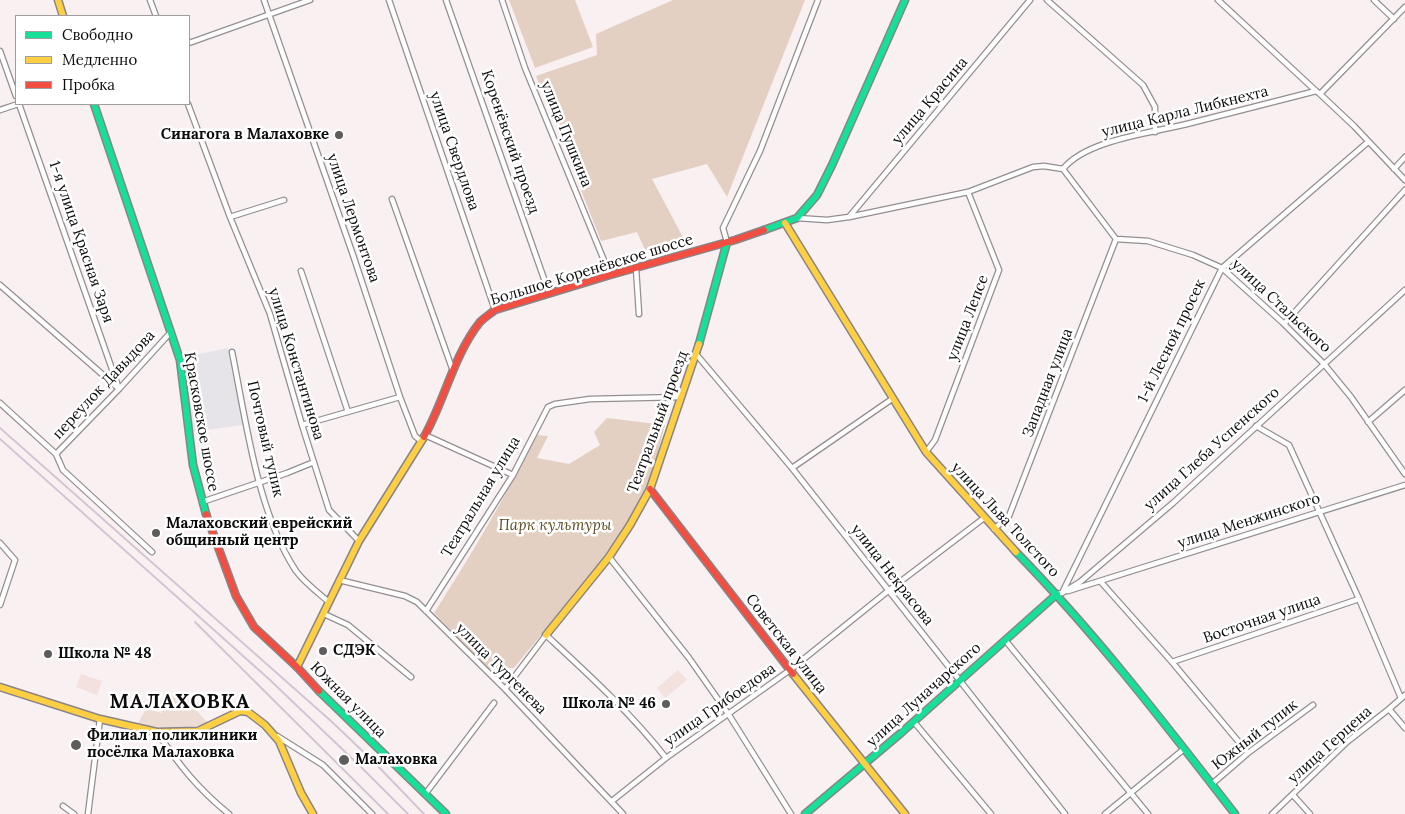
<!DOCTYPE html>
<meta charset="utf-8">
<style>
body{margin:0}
#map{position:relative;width:1405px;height:814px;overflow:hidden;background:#f9f0f2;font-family:Lora,serif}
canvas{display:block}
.legend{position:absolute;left:15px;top:15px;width:175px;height:90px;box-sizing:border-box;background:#fff;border:1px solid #9e9e9e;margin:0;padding:6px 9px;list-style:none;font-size:15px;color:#0c0c0c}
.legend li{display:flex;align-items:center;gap:10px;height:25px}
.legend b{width:25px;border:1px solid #9e9e9e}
</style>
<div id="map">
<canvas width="1405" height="814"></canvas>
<ul class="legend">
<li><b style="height:6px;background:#16e098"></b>Свободно</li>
<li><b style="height:6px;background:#ffcf43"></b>Медленно</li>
<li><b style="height:6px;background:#f24e42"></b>Пробка</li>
</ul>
</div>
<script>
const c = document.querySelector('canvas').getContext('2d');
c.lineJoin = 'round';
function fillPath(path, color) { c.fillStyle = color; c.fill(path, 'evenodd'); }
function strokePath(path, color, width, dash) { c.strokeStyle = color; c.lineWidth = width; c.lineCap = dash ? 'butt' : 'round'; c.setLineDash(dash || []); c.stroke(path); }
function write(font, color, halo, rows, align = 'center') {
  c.font = font + ' Lora,serif'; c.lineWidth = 5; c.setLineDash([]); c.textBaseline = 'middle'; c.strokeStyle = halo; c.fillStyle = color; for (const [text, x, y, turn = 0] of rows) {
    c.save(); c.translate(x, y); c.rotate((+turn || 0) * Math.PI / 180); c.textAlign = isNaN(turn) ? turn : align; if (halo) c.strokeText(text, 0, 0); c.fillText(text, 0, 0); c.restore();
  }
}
fillPath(new Path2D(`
 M 228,348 L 243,425 L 193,432 L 183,357 Z`), '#e7e4e9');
fillPath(new Path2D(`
 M 180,693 L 208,723 C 184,731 162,730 137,725 L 146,709 L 162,713 L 159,701 Z`), '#eddcd3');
fillPath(new Path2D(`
 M 509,0 L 575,0 L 593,47 L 535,68 Z
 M 673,0 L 805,0 L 727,197 L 707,164 L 652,179 L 685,241 L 645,250 L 637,232 L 601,241 L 536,76 L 597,55 L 596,34 Z
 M 607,418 L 665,425 L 651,478 L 634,515 L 604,558 L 514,668 L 487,669 L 434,613 C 471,555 506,497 536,435 L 548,436 L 537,458 L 569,464 L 600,445 L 594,432 Z`), '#e4d0c2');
fillPath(new Path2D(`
 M 678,670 L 687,680 L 665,698 L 657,688 Z
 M 81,674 L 102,681 L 97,695 L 76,687 Z`), '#f2e1dd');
const street = new Path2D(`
 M 150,0 L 156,16
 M 264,0 L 353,255 L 400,397 L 415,436 L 421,441
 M 389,0 L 495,310
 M 446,0 L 549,293
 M 502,0 L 525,68 L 610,275
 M 1047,0 L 1143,85 L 1155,107 L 1155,132
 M 1218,0 L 1316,91
 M 1374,0 L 1394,19
 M 189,43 L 310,0
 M 0,51 L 16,96
 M 1320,94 L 1354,126 L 1405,180
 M 19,104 L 119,389
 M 188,104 L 230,217 L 270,314 L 302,425 L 329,510 L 359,541
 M 0,110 L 18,104
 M 1063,169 L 1116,239 L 1148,241 L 1193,255 L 1222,268 L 1282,322 L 1324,364 L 1351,397 L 1405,474
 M 1063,169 C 1086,140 1151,133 1187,124 C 1230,113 1273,102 1316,91 L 1320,94 L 1405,7
 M 1394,169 L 1405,157
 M 392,199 L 453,371
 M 230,217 L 284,200
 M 849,217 L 1030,0
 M 797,218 L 827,220 L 849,217 L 968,192 L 1033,167 L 1044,166 L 1063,169
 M 727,242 L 723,228 L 760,151 L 818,0
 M 636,268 L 639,314
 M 301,271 L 348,412
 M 0,285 L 118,388
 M 1284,324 L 1405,190
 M 232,352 C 246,420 257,512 296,571 C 305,583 317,592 329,602
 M 696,354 L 792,468 L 1065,814
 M 0,403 L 56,454 L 63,470 L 152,552
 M 1368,422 L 1405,390
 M 302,425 L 400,397
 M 1256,426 L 1289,445 L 1359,599 L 1401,698
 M 425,435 L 513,475
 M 926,452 L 935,440 L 999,270 L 968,192
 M 56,454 L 119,389 L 171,332
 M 792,468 L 892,399
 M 202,502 L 287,473 L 314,462
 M 994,529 L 1009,516 L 1116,239
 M 0,543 L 15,560 L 0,605
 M 609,557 L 689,658 L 729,715 L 791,814
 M 339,580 L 405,596 L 417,602 L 505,689 L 623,814
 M 1101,582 L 1172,662 L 1248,753
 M 1068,591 L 1405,485
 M 1062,593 L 1080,582 L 1173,503 L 1405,290
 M 1057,594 L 1062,593 L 1222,268 L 1368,142
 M 426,611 L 513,475 L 548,407 L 555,404 L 590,399 L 681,397
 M 324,614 L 348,625 L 411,677
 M 1005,640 L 1148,814
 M 1172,662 L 1359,599
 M 505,689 L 546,635 C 588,674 631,713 666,758
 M 1389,709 L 1405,728
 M 914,722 L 991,814
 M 157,732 C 179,765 198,789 229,814
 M 277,736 L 323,765 L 372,814
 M 1212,784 L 1248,753 L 1313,705
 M 426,793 L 494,703
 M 1293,795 L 1310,814
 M 612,801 L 666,758 L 790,670 L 888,591 L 984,518
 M 63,806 L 74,814
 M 88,814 L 100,719
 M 1105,814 L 1184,749
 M 1272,814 L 1347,742 L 1389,709 L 1405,695`);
const fast = new Path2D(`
 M 94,104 L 180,360 L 193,465 L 206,514
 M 764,230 L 797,218 L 817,195 L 832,165 L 905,0
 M 699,344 L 727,242
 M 1016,552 C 1096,634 1165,724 1235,814
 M 319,691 L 446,814
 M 805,814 L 901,733 L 1057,594`);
const slow = new Path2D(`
 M 58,0 L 63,16
 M 785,223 L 926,452 L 1016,552
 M 546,635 L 609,557 L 630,525 L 650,489 L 699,344
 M 297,667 L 359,541 L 424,437
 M 793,674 L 905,814
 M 0,687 L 100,719 L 157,732 L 198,731 L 240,711 L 248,712 L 265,725 L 279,741 L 301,793 L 313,814`);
const jam = new Path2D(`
 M 424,437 C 445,400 453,356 480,322 C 484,318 490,314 495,310 L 610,275 L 735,240 L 764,230
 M 650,489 L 793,674
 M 206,514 L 236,596 L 254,627 L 297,667 L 319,691`);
strokePath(street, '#938f90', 7);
strokePath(fast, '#898586', 9);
strokePath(slow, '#898586', 9);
strokePath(jam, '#898586', 9);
strokePath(street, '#fefdfd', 4.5);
strokePath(fast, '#16e098', 6);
strokePath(slow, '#ffcf43', 6);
strokePath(jam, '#f24e42', 6);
strokePath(new Path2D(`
 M 0,428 L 331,721 L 373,761 L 424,814
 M 0,439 L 270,680 L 364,770 L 408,814
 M 195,622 L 388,814`), '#d3c5d3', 2);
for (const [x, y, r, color] of [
 [339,135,5,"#5f5c5c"],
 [156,533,5,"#5f5c5c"],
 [323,651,5,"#5f5c5c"],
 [48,654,5,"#5f5c5c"],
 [666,704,5,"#5f5c5c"],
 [76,745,6,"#5f5c5c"],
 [344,760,6,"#5f5c5c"]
]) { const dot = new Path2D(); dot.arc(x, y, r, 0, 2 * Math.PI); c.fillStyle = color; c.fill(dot); strokePath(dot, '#fff', 2); }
write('15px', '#0c0c0c', '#fff', [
 ["улица Красина",930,101,-50],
 ["улица Карла Либкнехта",1185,112,-14],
 ["улица Пушкина",566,134,68],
 ["Коренёвский проезд",510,142,71],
 ["улица Свердлова",454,151,71],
 ["улица Лермонтова",353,218,71],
 ["1-я улица Красная Заря",81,242,71],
 ["Большое Коренёвское шоссе",592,270,-17],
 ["улица Стальского",1281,306,43],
 ["улица Лепсе",968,318,-69],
 ["1-й Лесной просек",1172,341,-64],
 ["улица Константинова",296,364,73],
 ["Западная улица",1048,383,-69],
 ["переулок Давыдова",104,385,-47],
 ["Красковское шоссе",201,422,80],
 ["Театральный проезд",658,422,-70],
 ["Почтовый тупик",265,439,77],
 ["улица Глеба Успенского",1212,449,-42],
 ["Театральная улица",481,497,-59],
 ["улица Льва Толстого",1005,520,47],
 ["улица Менжинского",1249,521,-18],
 ["улица Некрасова",892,575,52],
 ["Восточная улица",1262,619,-19],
 ["Советская улица",786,644,52],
 ["улица Тургенева",501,669,45],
 ["улица Луначарского",924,695,-42],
 ["Южная улица",348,700,45],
 ["улица Грибоедова",720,705,-35],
 ["Южный тупик",1255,735,-38],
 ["улица Герцена",1330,745,-42]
]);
write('bold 15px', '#0c0c0c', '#fff', [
 ["Синагога в Малаховке",329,135,"right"],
 ["Малаховский еврейский",166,524],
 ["общинный центр",166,541],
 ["СДЭК",333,651],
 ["Школа № 48",58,654],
 ["Школа № 46",656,704,"right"],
 ["Филиал поликлиники",87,736],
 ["посёлка Малаховка",87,753],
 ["Малаховка",355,760]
], 'left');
write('italic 15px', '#5b4c24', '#fff', [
 ["Парк культуры",555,526]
]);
c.letterSpacing = '1px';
write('bold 20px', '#0c0c0c', '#fff', [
 ["МАЛАХОВКА",180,702]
]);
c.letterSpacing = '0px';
</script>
